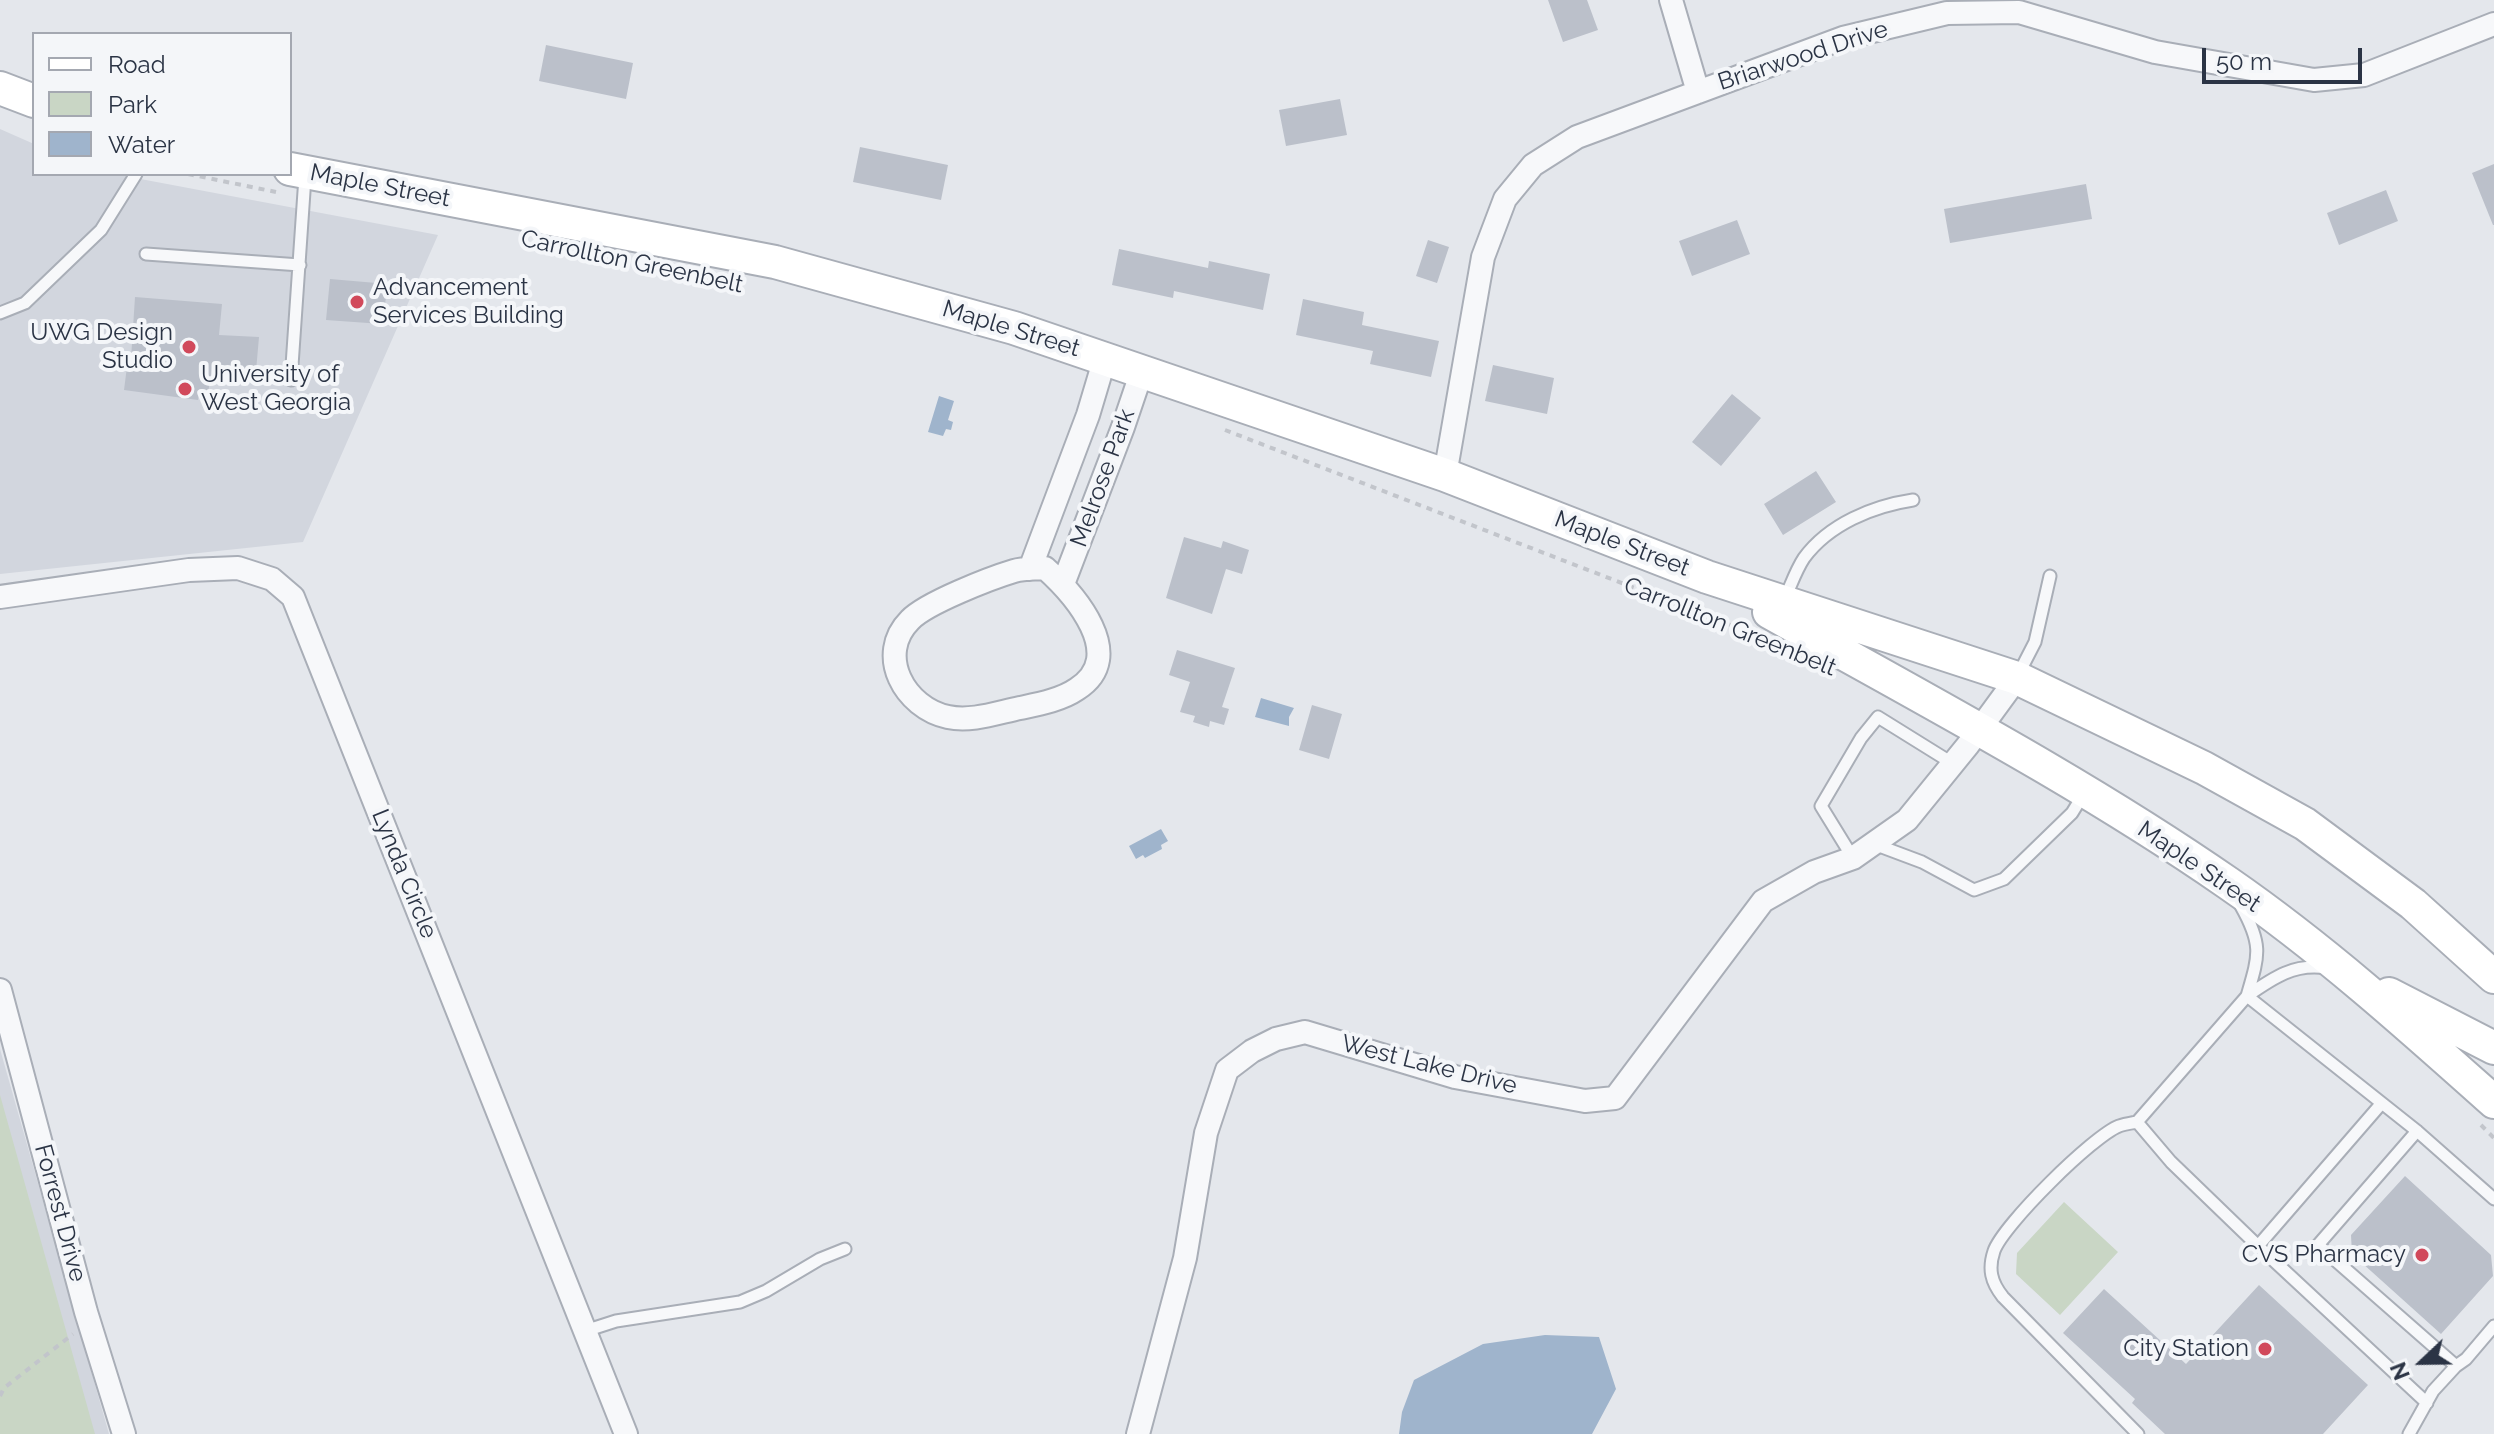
<!DOCTYPE html>
<style>
body{margin:0}
#map{position:relative;width:2494px;height:1434px;overflow:hidden;background:#e4e7ec;font-family:Raleway,sans-serif}
canvas{display:block}
.legend{position:absolute;left:32px;top:32px;width:260px;height:144px;box-sizing:border-box;background:#f4f6f9;border:2px solid #a4a8b1;margin:0;padding:10px 14px;list-style:none;font-size:24px;color:#2b3445}
.legend li{display:flex;align-items:center;gap:16px;height:40px}
.legend b{width:40px;border:2px solid #a4a8b1}
.north{position:absolute;left:2382px;top:1322px;width:80px;height:80px;-webkit-text-stroke:6px #f4f6f9;paint-order:stroke;rotate:248deg;font-size:22px;font-weight:700;line-height:32px;text-align:center;color:#2b3445}
.north::after{content:'';display:block;margin:auto;width:28px;height:36px;background:#2b3445;clip-path:polygon(50% 0,100% 100%,50% 72%,0 100%)}
.scale{position:absolute;left:2202px;top:48px;width:160px;height:36px;box-sizing:border-box;border:4px solid #2b3445;border-top:0;padding-left:10px;font-size:24px;line-height:28px;white-space:nowrap;color:#2b3445;-webkit-text-stroke:6px #f4f6f9;paint-order:stroke}
</style>
<div id="map">
<canvas width="2494" height="1434"></canvas>
<ul class="legend">
<li><b style="height:10px;background:#fff"></b>Road</li>
<li><b style="height:22px;background:#c9d6c5"></b>Park</li>
<li><b style="height:22px;background:#9fb4cc"></b>Water</li>
</ul>
<div class="north">N</div>
<div class="scale">50 m</div>
</div>
<script>
const c = document.querySelector('canvas').getContext('2d');
c.lineJoin = 'round';
function fillPath(path, color) { c.fillStyle = color; c.fill(path, 'evenodd'); }
function strokePath(path, color, width, dash) { c.strokeStyle = color; c.lineWidth = width; c.lineCap = dash ? 'butt' : 'round'; c.setLineDash(dash || []); c.stroke(path); }
function write(font, color, halo, rows, align = 'center') {
  c.font = font + ' Raleway,sans-serif'; c.lineWidth = 8; c.setLineDash([]); c.textBaseline = 'middle'; c.strokeStyle = halo; c.fillStyle = color; for (const [text, x, y, turn = 0] of rows) {
    c.save(); c.translate(x, y); c.rotate((+turn || 0) * Math.PI / 180); c.textAlign = isNaN(turn) ? turn : align; if (halo) c.strokeText(text, 0, 0); c.fillText(text, 0, 0); c.restore();
  }
}
fillPath(new Path2D(`
 M 0,129 L 34,144 L 34,174 L 114,174 L 438,235 L 303,542 L 0,574 Z
 M 0,1049 L 109,1434 L 0,1434 Z`), '#d2d6de');
fillPath(new Path2D(`
 M 0,1095 L 95,1434 L 0,1434 Z
 M 2064,1202 L 2118,1252 L 2060,1315 L 2016,1274 L 2017,1253 Z`), '#c9d6c5');
fillPath(new Path2D(`
 M 939,396 L 954,401 L 948,420 L 953,422 L 951,430 L 946,429 L 943,436 L 928,432 Z
 M 1261,698 L 1294,708 L 1289,717 L 1289,726 L 1255,717 Z
 M 1161,829 L 1168,841 L 1161,845 L 1162,849 L 1145,858 L 1143,855 L 1136,859 L 1129,846 Z
 M 1545,1335 L 1599,1337 L 1616,1389 L 1592,1434 L 1399,1434 L 1402,1412 L 1414,1380 L 1483,1344 Z`), '#9fb4cc');
fillPath(new Path2D(`
 M 1548,0 L 1587,0 L 1598,30 L 1563,42 Z
 M 546,45 L 633,63 L 626,99 L 539,81 Z
 M 1340,99 L 1347,135 L 1286,146 L 1279,110 Z
 M 860,147 L 948,165 L 941,200 L 853,182 Z
 M 2494,164 L 2494,225 L 2493,225 L 2472,173 Z
 M 2086,184 L 2092,219 L 1950,243 L 1944,209 Z
 M 2386,190 L 2398,221 L 2339,245 L 2327,213 Z
 M 1737,220 L 1750,254 L 1692,276 L 1679,241 Z
 M 1428,240 L 1449,247 L 1437,283 L 1416,276 Z
 M 1119,249 L 1208,268 L 1209,261 L 1270,274 L 1263,310 L 1174,291 L 1173,298 L 1112,285 Z
 M 330,279 L 388,284 L 382,324 L 326,320 Z
 M 135,297 L 222,304 L 219,335 L 259,337 L 256,371 L 212,368 L 208,393 L 199,392 L 198,400 L 124,390 L 128,359 L 131,359 Z
 M 1303,299 L 1364,312 L 1362,325 L 1439,341 L 1431,377 L 1370,364 L 1373,351 L 1296,335 Z
 M 1493,365 L 1554,378 L 1547,414 L 1485,401 Z
 M 1732,394 L 1761,418 L 1721,466 L 1692,442 Z
 M 1816,471 L 1836,502 L 1783,535 L 1764,504 Z
 M 1184,537 L 1221,548 L 1223,541 L 1249,550 L 1242,574 L 1226,569 L 1212,614 L 1166,598 Z
 M 1177,650 L 1235,668 L 1222,707 L 1229,709 L 1224,725 L 1210,721 L 1209,727 L 1193,722 L 1195,716 L 1180,712 L 1190,682 L 1169,675 Z
 M 1312,705 L 1342,714 L 1329,759 L 1299,750 Z
 M 2405,1176 L 2491,1255 L 2493,1276 L 2441,1334 L 2352,1254 L 2351,1235 Z
 M 2259,1285 L 2368,1385 L 2323,1434 L 2165,1434 L 2132,1403 L 2135,1399 L 2063,1333 L 2104,1289 L 2186,1364 Z`), '#bbc0ca');
const lane = new Path2D(`
 M 146,254 L 300,265
 M 0,313 L 25,303 L 101,230 L 136,174
 M 291,380 L 305,177
 M 1785,598 C 1791,585 1796,570 1804,558 C 1829,524 1873,506 1913,500
 M 2017,677 L 2035,642 L 2050,576
 M 1874,844 L 1922,862 L 1974,890 L 2004,879 L 2072,813 L 2083,795
 M 1853,858 L 1821,806 L 1861,738 L 1878,717 L 1952,763
 M 2241,906 C 2263,945 2259,955 2247,996 C 2273,978 2294,963 2326,968
 M 2137,1122 L 2171,1162 L 2258,1246 L 2381,1104
 M 2417,1131 L 2318,1245 L 2456,1366
 M 2258,1246 L 2427,1403
 M 585,1331 L 616,1321 L 740,1302 L 766,1291 L 820,1259 L 845,1249
 M 2138,1434 L 2003,1297 C 1991,1282 1988,1269 1994,1251 C 2003,1225 2093,1136 2119,1126 C 2125,1124 2132,1123 2137,1122 L 2247,996 L 2417,1131 L 2494,1199
 M 2409,1434 L 2433,1391 L 2456,1366 L 2466,1359 L 2494,1326`);
const street = new Path2D(`
 M 1671,0 L 1698,92
 M 1445,475 L 1483,257 L 1505,199 L 1533,165 L 1577,137 L 1843,38 L 1947,13 L 2019,12 L 2155,52 L 2314,80 L 2364,75 L 2494,24
 M 1045,568 C 1074,594 1129,656 1077,689 C 1061,700 1039,704 1020,708 C 996,713 971,722 948,717 C 905,708 875,655 910,620 C 926,603 991,578 1014,571 C 1024,568 1035,569 1045,568 Z
 M 1030,569 L 1088,415 L 1105,358
 M 1063,584 L 1123,427 L 1142,371
 M 0,597 L 189,570 L 238,568 L 272,579 L 293,597 L 626,1434
 M 0,990 L 86,1312 L 124,1434
 M 1138,1434 L 1185,1258 L 1206,1133 L 1227,1070 L 1252,1051 L 1276,1039 L 1305,1032 L 1455,1077 L 1585,1101 L 1615,1098 L 1763,901 L 1814,872 L 1853,858 L 1907,820 L 1968,745 L 2017,678`);
const secondary = new Path2D(`
 M 0,88 L 34,101
 M 290,169 L 775,262 L 1014,328 L 1445,475 L 1707,577 L 2017,678 L 2204,768 L 2305,824 L 2413,904 L 2494,977
 M 1769,612 C 1924,699 2082,782 2228,883 C 2322,948 2409,1026 2494,1102
 M 2389,994 L 2494,1048`);
strokePath(lane, '#a9aeb7', 15);
strokePath(street, '#a9aeb7', 26);
strokePath(secondary, '#a9aeb7', 36);
strokePath(new Path2D(`
 M 188,174 L 276,192
 M 1225,430 L 1754,634
 M 2481,1125 L 2494,1138
 M 0,1396 L 4,1388 L 73,1334`), '#c2c5cb', 4, [6, 6]);
strokePath(lane, '#f7f8fa', 11);
strokePath(street, '#f7f8fa', 22);
strokePath(secondary, '#fff', 32);
for (const [x, y, r, color] of [
 [357,302,8,"#d1495b"],
 [189,347,8,"#d1495b"],
 [185,389,8,"#d1495b"],
 [2422,1255,8,"#d1495b"],
 [2265,1349,8,"#d1495b"]
]) { const dot = new Path2D(); dot.arc(x, y, r, 0, 2 * Math.PI); c.fillStyle = color; c.fill(dot); strokePath(dot, '#f4f6f9', 3); }
write('24px', '#2b3445', '#f4f6f9', [
 ["Briarwood Drive",1803,56,-18],
 ["Maple Street",380,186,11],
 ["Carrollton Greenbelt",632,262,12],
 ["Maple Street",1011,329,17],
 ["Melrose Park",1103,478,-70],
 ["Maple Street",1622,544,21],
 ["Carrollton Greenbelt",1730,627,22],
 ["Maple Street",2199,867,34],
 ["Lynda Circle",404,874,68],
 ["West Lake Drive",1429,1065,14],
 ["Forrest Drive",60,1213,75]
]);
write('24px', '#2b3445', '#f4f6f9', [
 ["Advancement",373,288,"left"],
 ["Services Building",373,316,"left"],
 ["UWG Design",173,333],
 ["Studio",173,361],
 ["University of",201,375,"left"],
 ["West Georgia",201,403,"left"],
 ["CVS Pharmacy",2406,1255],
 ["City Station",2249,1349]
], 'right');
</script>
